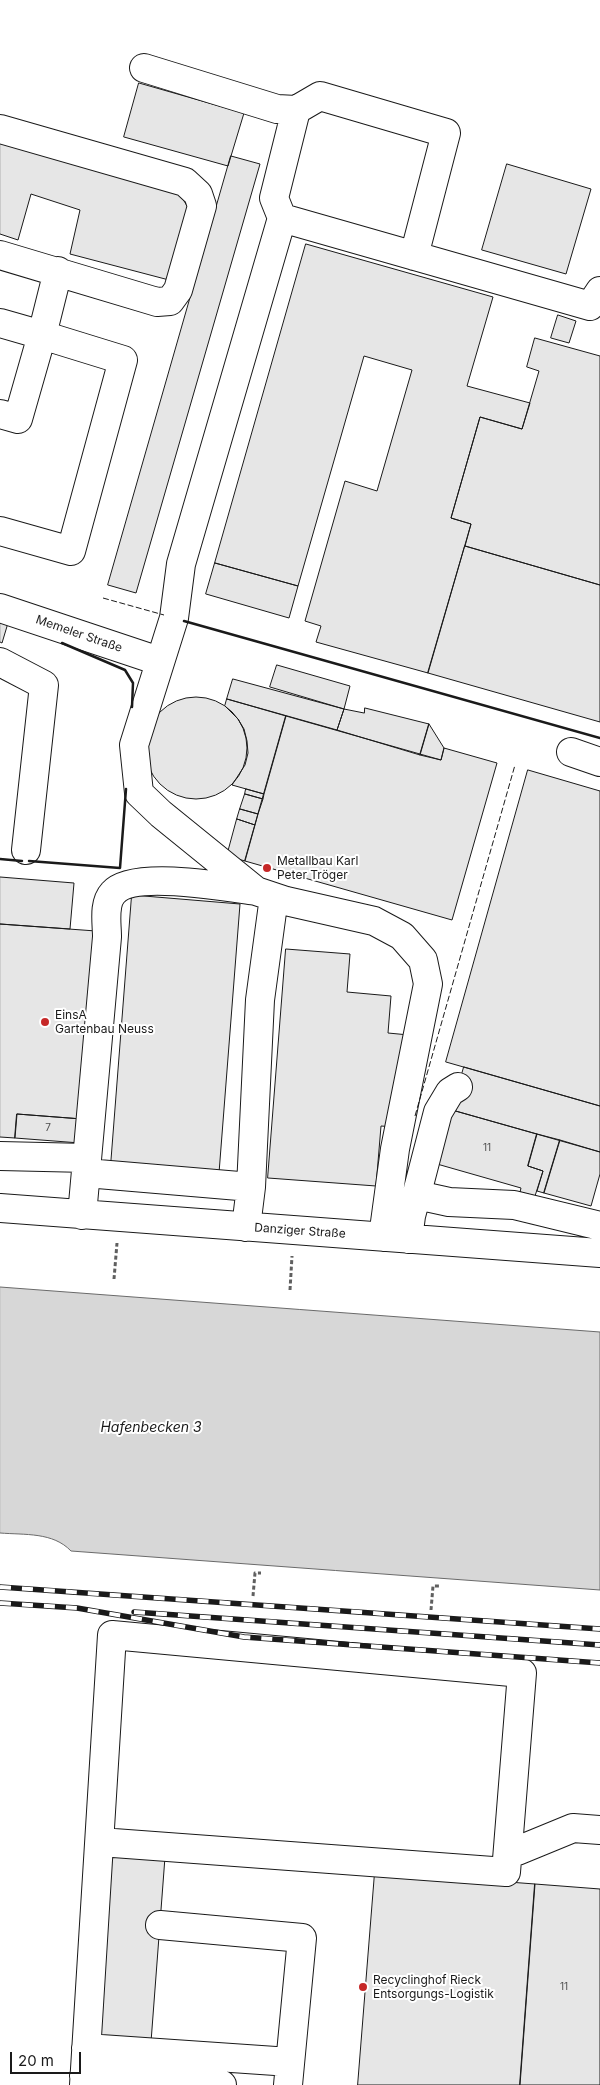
<!DOCTYPE html>
<meta charset="utf-8">
<style>
body{margin:0}
#map{position:relative;width:600px;height:2085px;overflow:hidden;background:#fff;font-family:Inter,sans-serif}
canvas{display:block}
.scale{position:absolute;left:10px;top:2052px;width:71px;height:22px;box-sizing:border-box;border:2px solid #1a1a1a;border-top:0;padding-left:6px;font-size:15px;line-height:18px;white-space:nowrap;color:#1a1a1a;-webkit-text-stroke:4px #fff;paint-order:stroke}
</style>
<div id="map">
<canvas width="600" height="2085"></canvas>
<div class="scale">20 m</div>
</div>
<script>
const c = document.querySelector('canvas').getContext('2d');
c.lineJoin = 'round';
function fillPath(path, color) { c.fillStyle = color; c.fill(path, 'evenodd'); }
function strokePath(path, color, width, dash) { c.strokeStyle = color; c.lineWidth = width; c.lineCap = dash ? 'butt' : 'round'; c.setLineDash(dash || []); c.stroke(path); }
function write(font, color, halo, rows, align = 'center') {
  c.font = font + ' Inter,sans-serif'; c.lineWidth = 4; c.setLineDash([]); c.textBaseline = 'middle'; c.strokeStyle = halo; c.fillStyle = color; for (const [text, x, y, turn = 0] of rows) {
    c.save(); c.translate(x, y); c.rotate((+turn || 0) * Math.PI / 180); c.textAlign = isNaN(turn) ? turn : align; if (halo) c.strokeText(text, 0, 0); c.fillText(text, 0, 0); c.restore();
  }
}
const water = new Path2D(`
 M 0,1287 L 600,1332 L 600,1590 L 71,1551 C 53,1532 25,1535 0,1533 Z`);
fillPath(water, '#d7d7d7');
strokePath(water, '#6a6a6a', 1);
const building = new Path2D(`
 M 139,83 L 244,113 L 228,166 L 124,137 Z
 M 0,138 L 177,189 L 190,211 L 169,280 L 70,254 L 80,210 L 31,194 L 18,240 L 0,234 Z
 M 231,156 L 260,164 L 136,593 L 108,585 Z
 M 507,164 L 591,189 L 566,274 L 482,250 Z
 M 306,244 L 493,297 L 467,386 L 530,403 L 522,429 L 480,417 L 451,518 L 471,524 L 428,673 L 316,642 L 321,626 L 305,621 L 345,481 L 377,491 L 412,370 L 364,356 L 298,586 L 215,563 Z
 M 558,315 L 576,321 L 569,343 L 551,338 Z
 M 535,338 L 600,356 L 600,585 L 465,546 L 471,524 L 451,518 L 480,417 L 522,429 L 539,371 L 527,367 Z
 M 465,546 L 600,585 L 600,722 L 428,673 Z
 M 215,563 L 298,586 L 289,618 L 206,594 Z
 M 0,620 L 8,623 L 2,643 L 0,642 Z
 M 277,665 L 350,686 L 344,709 L 270,687 Z
 M 233,679 L 344,709 L 337,730 L 227,699 Z
 M145 748a51 51 0 1 1 102 0a51 51 0 1 1-102 0Z
 M 227,699 L 286,716 L 264,794 L 232,785 L 245,765 L 248,753 L 247,741 L 244,729 L 238,719 L 225,706 Z
 M 365,708 L 429,724 L 420,755 L 337,730 L 344,709 L 364,713 Z
 M 286,716 L 441,760 L 444,748 L 497,763 L 452,920 L 245,861 Z
 M 429,724 L 444,748 L 441,760 L 420,755 Z
 M 528,770 L 600,791 L 600,1106 L 446,1062 Z
 M 246,789 L 264,794 L 263,799 L 245,794 Z
 M 245,794 L 263,799 L 258,814 L 240,809 Z
 M 240,809 L 258,814 L 255,825 L 237,819 Z
 M 237,819 L 255,825 L 245,861 L 227,856 Z
 M 0,877 L 74,883 L 70,929 L 0,924 Z
 M 132,895 L 240,904 L 219,1173 L 111,1165 Z
 M 0,924 L 96,931 L 82,1119 L 17,1114 L 15,1138 L 0,1137 Z
 M 286,949 L 350,954 L 347,992 L 391,996 L 388,1033 L 409,1035 L 395,1127 L 381,1126 L 376,1186 L 268,1178 Z
 M 464,1067 L 600,1106 L 600,1152 L 452,1110 Z
 M 452,1110 L 537,1134 L 528,1166 L 543,1171 L 535,1196 L 520,1192 L 521,1188 L 437,1164 Z
 M 17,1114 L 82,1119 L 80,1143 L 15,1138 Z
 M 537,1134 L 560,1140 L 544,1193 L 537,1191 L 543,1171 L 528,1166 Z
 M 560,1140 L 600,1152 L 600,1174 L 591,1206 L 544,1193 Z
 M 110,1853 L 165,1857 L 151,2042 L 96,2038 Z
 M 375,1872 L 535,1884 L 520,2085 L 358,2085 Z
 M 535,1884 L 600,1889 L 600,2085 L 520,2085 Z`);
fillPath(building, '#e6e6e6');
strokePath(building, '#1a1a1a', 1);
const minor = new Path2D(`
 M 144,68 L 277,109 L 296,110 L 320,96 L 446,133 L 414,256
 M 0,129 L 185,182 L 198,194 L 202,206 L 178,290 L 170,301 L 157,302 L 0,255
 M 282,218 L 274,198 L 296,110
 M 0,323 L 42,335 L 18,419 L 0,414
 M 0,531 L 71,551 L 123,360 L 42,335 L 58,271
 M 0,608 L 159,661
 M 0,662 L 44,685 L 26,850
 M 571,752 L 600,762
 M 0,1156 L 87,1158
 M 86,1173 L 251,1187
 M 417,1195 L 449,1202 L 514,1205 L 600,1226
 M 0,1208 L 600,1253
 M 82,1215 L 107,937 C 107,923 103,904 113,893 C 132,870 228,887 256,891
 M 246,1227 L 251,1187 L 260,1000 L 274,897
 M 383,1237 L 395,1149 L 428,984 L 423,960 L 402,936 L 374,921 L 286,901 L 256,891 L 161,814 L 139,793 L 134,745 L 174,618 L 181,564 L 282,218 L 590,306 L 600,291
 M 408,1239 L 411,1216 L 438,1112 L 450,1092 L 458,1087
 M 509,1849 L 517,1851 L 573,1828 L 600,1830
 M 160,1925 L 302,1938 L 288,2085
 M 86,2048 L 290,2062
 M 84,2076 L 222,2085
 M 84,2085 L 112,1635 L 522,1673 L 506,1872 L 100,1842`);
strokePath(minor, '#1a1a1a', 30);
strokePath(new Path2D(`
 M 114,1279 L 117,1243
 M 290,1290 L 292,1256
 M 253,1596 L 255,1573 L 261,1573
 M 431,1610 L 433,1586 L 439,1586`), '#5f5f5f', 3, [4, 2.5]);
strokePath(minor, '#fff', 28);
const rail = new Path2D(`
 M 0,1587 L 600,1629
 M 0,1603 L 77,1608 L 244,1637 L 600,1663
 M 134,1612 L 600,1645`);
strokePath(rail, '#1a1a1a', 5.5);
strokePath(rail, '#fff', 4, [11]);
strokePath(new Path2D(`
 M 103,598 L 164,615
 M 415,1116 L 515,765`), '#1a1a1a', 1, [6, 2.5]);
strokePath(new Path2D(`
 M 184,621 L 600,738
 M 62,643 L 125,670 L 133,683 L 132,707
 M 0,859 L 22,861
 M 29,861 L 120,868 L 126,789`), '#1a1a1a', 2.5);
for (const [x, y, r, color] of [
 [267,868,5,"#c62828"],
 [45,1022,5,"#c62828"],
 [363,1987,5,"#c62828"]
]) { const dot = new Path2D(); dot.arc(x, y, r, 0, 2 * Math.PI); c.fillStyle = color; c.fill(dot); strokePath(dot, '#fff', 2); }
write('10px', '#4d4d4d', null, [
 ["7",48,1128],
 ["11",487,1148],
 ["11",564,1987]
]);
write('12px', '#1a1a1a', '#fff', [
 ["Memeler Straße",79,634,19],
 ["Danziger Straße",300,1231,4]
]);
write('12px', '#1a1a1a', '#fff', [
 ["Metallbau Karl",277,861],
 ["Peter Tröger",277,875],
 ["EinsA",55,1015],
 ["Gartenbau Neuss",55,1029],
 ["Recyclinghof Rieck",373,1980],
 ["Entsorgungs-Logistik",373,1994]
], 'left');
write('italic 14px', '#1a1a1a', '#fff', [
 ["Hafenbecken 3",151,1428]
]);
</script>
